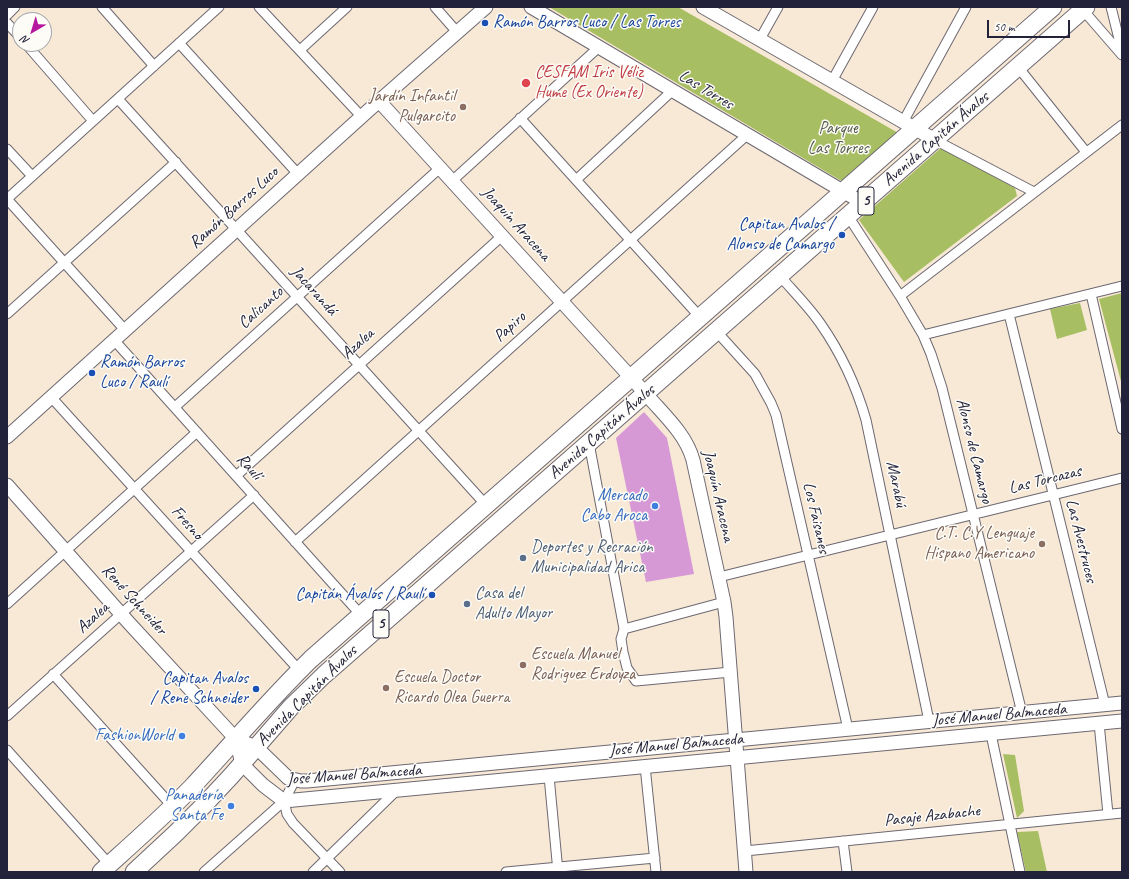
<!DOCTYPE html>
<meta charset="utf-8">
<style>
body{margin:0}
#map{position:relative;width:1129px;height:879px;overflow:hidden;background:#f8e9d6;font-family:Caveat,sans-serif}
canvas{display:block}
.frame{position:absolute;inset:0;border:8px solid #22223b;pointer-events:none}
.north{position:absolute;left:12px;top:12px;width:40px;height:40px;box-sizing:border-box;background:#fdfcf7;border:1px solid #a5a5ac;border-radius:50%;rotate:218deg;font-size:11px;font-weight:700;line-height:16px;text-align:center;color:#22223b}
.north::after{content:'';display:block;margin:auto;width:14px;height:18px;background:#b5179e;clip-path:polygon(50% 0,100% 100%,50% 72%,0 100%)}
.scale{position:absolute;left:987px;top:20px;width:83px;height:18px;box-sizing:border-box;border:2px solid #22223b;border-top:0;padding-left:5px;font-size:12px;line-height:14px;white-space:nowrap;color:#22223b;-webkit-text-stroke:3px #fdfcf7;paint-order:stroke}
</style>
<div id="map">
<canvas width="1129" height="879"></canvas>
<div class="frame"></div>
<div class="north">N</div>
<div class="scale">50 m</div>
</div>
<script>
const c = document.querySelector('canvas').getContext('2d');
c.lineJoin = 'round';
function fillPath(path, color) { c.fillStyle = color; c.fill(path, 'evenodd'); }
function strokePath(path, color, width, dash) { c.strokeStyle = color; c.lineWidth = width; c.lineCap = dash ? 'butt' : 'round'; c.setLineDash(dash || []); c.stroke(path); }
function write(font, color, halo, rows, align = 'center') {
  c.font = font + ' Caveat,sans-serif'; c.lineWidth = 3; c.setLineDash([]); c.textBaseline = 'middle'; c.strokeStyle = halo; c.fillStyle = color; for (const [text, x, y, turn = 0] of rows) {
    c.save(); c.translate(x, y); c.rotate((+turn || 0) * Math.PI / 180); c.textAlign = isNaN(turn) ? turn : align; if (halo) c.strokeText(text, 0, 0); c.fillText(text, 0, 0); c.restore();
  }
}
fillPath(new Path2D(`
 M 549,7 L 678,7 L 900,134 L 845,183 Z
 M 943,146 L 1015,188 L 1017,196 L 904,282 L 859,220 Z
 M 1122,293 L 1122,385 L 1099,299 Z
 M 1080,303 L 1087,330 L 1057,339 L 1050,309 Z
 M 1003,754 L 1015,755 L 1024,811 L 1017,818 Z
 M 1038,831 L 1047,872 L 1026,872 L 1017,832 Z`), '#a7be63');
fillPath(new Path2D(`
 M 644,412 L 667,438 L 694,574 L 646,582 L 616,438 Z`), '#d699d6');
const street = new Path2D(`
 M 102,7 L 154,66
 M 259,7 L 361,116
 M 435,7 L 457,32
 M 1111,7 L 1122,51
 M 1083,10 L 1122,55
 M 7,15 L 15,7
 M 7,23 L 20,37
 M 760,39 L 778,7
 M 179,43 L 298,174
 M 26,44 L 93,121
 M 300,50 L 347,7
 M 1018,67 L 1086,152
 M 832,81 L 873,7
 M 118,99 L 486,505
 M 520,118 L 700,317
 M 903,122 L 966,7
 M 935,140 L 1034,192
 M 7,149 L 32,176
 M 576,180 L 672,91
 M 452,181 L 599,47
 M 7,199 L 219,7
 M 7,199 L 125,330
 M 848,216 L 900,296 L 923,335 L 931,354 L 942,388 L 1022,713
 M 780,276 C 793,291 808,306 820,323 C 841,353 856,385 866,420 L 929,721
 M 1091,294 L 1122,429
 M 900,296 L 1122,125
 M 7,314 L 176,162
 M 1009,314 L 1105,705
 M 717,332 L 755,374 L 771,403 L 776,415 L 848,729
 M 923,335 L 1122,286
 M 114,340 L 361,615
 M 51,397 L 299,670
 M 175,407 L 440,168
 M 589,443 L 624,629 L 621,639 L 623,652 L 627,668 L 636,681 L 731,672
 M 236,476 L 502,236
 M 295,542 L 747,135
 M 719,577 L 1122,478
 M 7,604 L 197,432
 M 624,629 L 724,602
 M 53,674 L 173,807
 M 7,716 L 254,495
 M 1099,723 L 1108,814
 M 991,734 L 1020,872
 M 7,750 L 109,864
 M 645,766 L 656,872
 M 549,776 L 558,872
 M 295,780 L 284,801 L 287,814 L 293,823 L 340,872
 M 843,841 L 847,872
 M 745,851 L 1122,813
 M 204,872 L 284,801
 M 313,872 L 397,790
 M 506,872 L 655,858`);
const secondary = new Path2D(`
 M 531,7 L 863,203
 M 703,7 L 935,140
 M 379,101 L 646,394 C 663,414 686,434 693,460 L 724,602 L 726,617 L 746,872
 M 7,437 L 370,109 L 486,7
 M 7,485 L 129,623 L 236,739 L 256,747 L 288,778 L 301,781 L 307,781 L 1122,703
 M 236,739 L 242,764 L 263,785 L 284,801 L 1122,721`);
const highway = new Path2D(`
 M 101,872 C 132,844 163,817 192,787 C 232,744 269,700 311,659 L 1053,7
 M 134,872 L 176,833 L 204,805 L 232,775 L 291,707 L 324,675 L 1086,7`);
strokePath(street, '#6d6871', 11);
strokePath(secondary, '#6d6871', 15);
strokePath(highway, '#6d6871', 19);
strokePath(street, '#fff', 9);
strokePath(secondary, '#fff', 13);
strokePath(highway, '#fff', 17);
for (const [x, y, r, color] of [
 [485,23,4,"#1a4fb4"],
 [526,83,5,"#e0444e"],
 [463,107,4,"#8d6e63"],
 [842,235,4,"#1a4fb4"],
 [92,373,4,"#1a4fb4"],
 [655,506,4,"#3f7fe0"],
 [1042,544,4,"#8d6e63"],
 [523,558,4,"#5c6f8a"],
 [432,595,4,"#1a4fb4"],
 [467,604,4,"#5c6f8a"],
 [523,665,4,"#8d6e63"],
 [386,688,4,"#8d6e63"],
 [256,689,4,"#1a4fb4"],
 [182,736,4,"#3f7fe0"],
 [231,806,4,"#3f7fe0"]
]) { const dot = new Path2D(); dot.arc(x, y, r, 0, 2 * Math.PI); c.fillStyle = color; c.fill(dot); strokePath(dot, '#fdfcf7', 1.5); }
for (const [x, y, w] of [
 [866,201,16],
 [381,624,16]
]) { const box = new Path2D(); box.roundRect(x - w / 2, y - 14, w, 28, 3); c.fillStyle = '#fdfcf7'; c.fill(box); strokePath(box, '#22223b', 1); }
write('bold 16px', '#22223b', null, [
 ["5",866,201],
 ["5",381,624]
]);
write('17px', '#164399', '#fdfcf7', [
 ["Ramón Barros Luco / Las Torres",493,23,"left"],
 ["Capitan Avalos /",834,225],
 ["Alonso de Camargo",834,245],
 ["Ramón Barros",100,363,"left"],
 ["Luco / Raulí",100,383,"left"],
 ["Capitán Ávalos / Raulí",424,595],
 ["Capitan Avalos",248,679],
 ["/ Rene Schneider",248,699]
], 'right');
write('17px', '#be3a42', '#fdfcf7', [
 ["CESFAM Iris Véliz",535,73],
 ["Hume (Ex Oriente)",535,93]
], 'left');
write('17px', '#22223b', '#fdfcf7', [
 ["Las Torres",706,90,31],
 ["Avenida Capitán Ávalos",936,139,-41],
 ["Ramón Barros Luco",234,208,-42],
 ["Joaquín Aracena",516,224,48],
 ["Jacarandá",314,291,48],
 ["Calicanto",261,308,-42],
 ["Papiro",510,327,-42],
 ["Azalea",358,344,-42],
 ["Avenida Capitán Ávalos",602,432,-41],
 ["Alonso de Camargo",974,451,76],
 ["Raulí",249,467,48],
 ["Las Torcazas",1045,480,-14],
 ["Marabú",896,484,78],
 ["Joaquín Aracena",718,496,77],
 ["Los Faisanes",816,518,77],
 ["Fresno",187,523,48],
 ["Las Avestruces",1081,541,76],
 ["René Schneider",134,600,48],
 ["Azalea",93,618,-42],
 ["Avenida Capitán Ávalos",307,696,-45],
 ["José Manuel Balmaceda",999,715,-5],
 ["José Manuel Balmaceda",676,745,-5],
 ["José Manuel Balmaceda",354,775,-4],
 ["Pasaje Azabache",932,816,-6]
]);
write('17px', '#785e54', '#fdfcf7', [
 ["Jardín Infantil",455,97],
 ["Pulgarcito",455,117],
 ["C.T. C.Y Lenguaje",1034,534],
 ["Hispano Americano",1034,554],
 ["Escuela Manuel",531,655,"left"],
 ["Rodriguez Erdoyza",531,675,"left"],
 ["Escuela Doctor",394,678,"left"],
 ["Ricardo Olea Guerra",394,698,"left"]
], 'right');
write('17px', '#515949', '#fdfcf7', [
 ["Parque",838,129],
 ["Las Torres",838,149]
]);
write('17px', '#366cbe', '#fdfcf7', [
 ["Mercado",647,496],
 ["Cabo Aroca",647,516],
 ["FashionWorld",174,736],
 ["Panadería",223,796],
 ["Santa Fe",223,816]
], 'right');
write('17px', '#4e5e75', '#fdfcf7', [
 ["Deportes y Recración",531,548],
 ["Municipalidad Arica",531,568],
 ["Casa del",475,594],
 ["Adulto Mayor",475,614]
], 'left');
</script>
